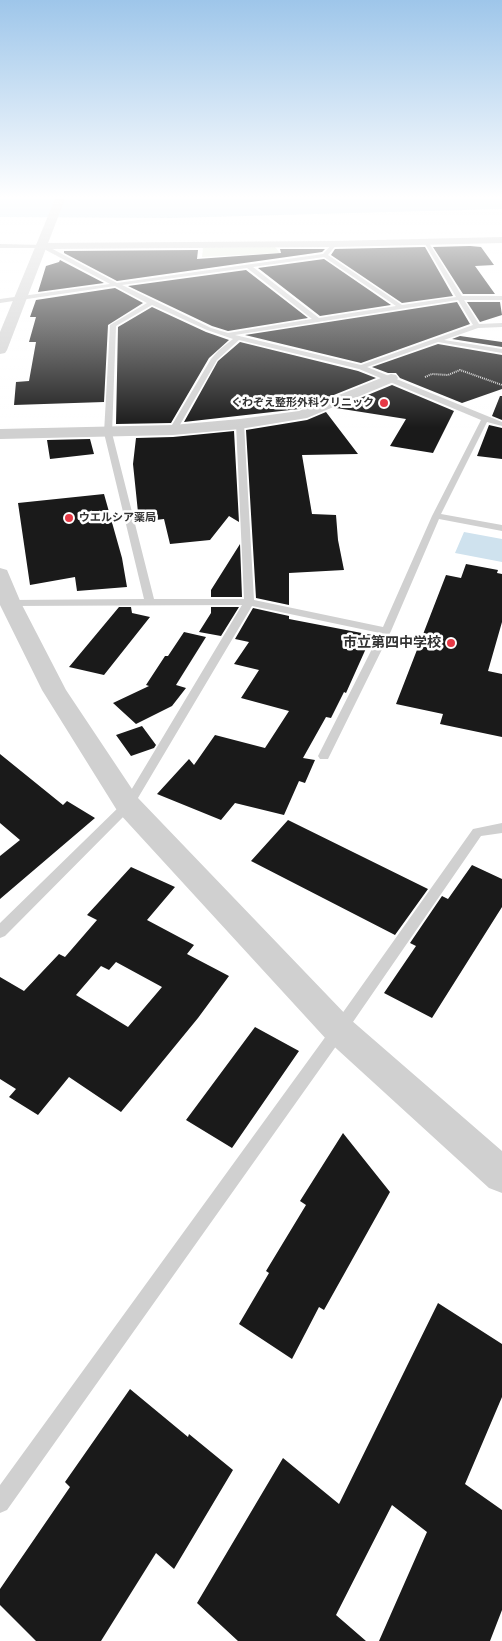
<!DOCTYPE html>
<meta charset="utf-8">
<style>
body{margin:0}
canvas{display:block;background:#fff}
</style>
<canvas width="502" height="1641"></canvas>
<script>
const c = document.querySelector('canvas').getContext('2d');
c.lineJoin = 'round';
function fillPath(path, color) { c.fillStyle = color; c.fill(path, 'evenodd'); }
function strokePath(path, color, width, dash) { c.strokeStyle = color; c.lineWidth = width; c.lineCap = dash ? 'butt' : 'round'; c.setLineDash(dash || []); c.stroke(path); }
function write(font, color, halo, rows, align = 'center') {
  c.font = font + ' "Asap Condensed","Noto Sans JP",sans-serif'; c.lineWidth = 5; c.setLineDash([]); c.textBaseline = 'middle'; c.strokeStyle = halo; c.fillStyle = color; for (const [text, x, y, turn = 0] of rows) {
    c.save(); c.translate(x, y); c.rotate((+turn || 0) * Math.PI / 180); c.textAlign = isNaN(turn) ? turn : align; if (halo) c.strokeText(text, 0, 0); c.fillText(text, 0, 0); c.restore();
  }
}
fillPath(new Path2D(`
 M 275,247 L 280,253 L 202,257 L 203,248 Z`), '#e6ecdf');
fillPath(new Path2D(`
 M 0,199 L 502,199 L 502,209 L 171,218 L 0,217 Z
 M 464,532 L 502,539 L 502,562 L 455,553 Z`), '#cfe2ee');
fillPath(new Path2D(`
 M 470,246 L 481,247 L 494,265 L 475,266 L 495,294 L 463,294 L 433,247 Z
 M 425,247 L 453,296 L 402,303 L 331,255 L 335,249 Z
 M 280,249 L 325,249 L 322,252 L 117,281 L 64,253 L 64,251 L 198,250 L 197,259 L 281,253 Z
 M 324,259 L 391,305 L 320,316 L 258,268 Z
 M 60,260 L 104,283 L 38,292 L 46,266 L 59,262 Z
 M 246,270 L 308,318 L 228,331 L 212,326 L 128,286 Z
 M 115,288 L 143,303 L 108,325 L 104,402 L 14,405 L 16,382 L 29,381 L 36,342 L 29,342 L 36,317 L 30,317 L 36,300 Z
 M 457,302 L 470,324 L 361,363 L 245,335 Z
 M 467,302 L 500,302 L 502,315 L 480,322 Z
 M 152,307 L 206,332 L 229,340 L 209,358 L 171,423 L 116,424 L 118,327 Z
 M 460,336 L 502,342 L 502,347 L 452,339 Z
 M 240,342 L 358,371 L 376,378 L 299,409 L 184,422 L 218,361 Z
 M 438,344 L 502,355 L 502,389 L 462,403 L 400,378 L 396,373 L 388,373 L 372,367 Z
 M 392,385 L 454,411 L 433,453 L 390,446 L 406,419 L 336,408 Z
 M 500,396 L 502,396 L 502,420 L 492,416 Z
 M 326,412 L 358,454 L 302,455 L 312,514 L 336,515 L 338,540 L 344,570 L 289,573 L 289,605 L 256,598 L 246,430 L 307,420 Z
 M 489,425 L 502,428 L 502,459 L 477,456 Z
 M 234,431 L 239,522 L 229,516 L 210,540 L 170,544 L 164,519 L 139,522 L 133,464 L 136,438 L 173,437 Z
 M 90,439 L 94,454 L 50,459 L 47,440 Z
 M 104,494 L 122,558 L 127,587 L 77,591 L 75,577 L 30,585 L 18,503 Z
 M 240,544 L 242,597 L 211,597 L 211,590 Z
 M 466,564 L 498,570 L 497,573 L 502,574 L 502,622 L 488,671 L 502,674 L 502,737 L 440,724 L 443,714 L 396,704 L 446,575 L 461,578 Z
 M 119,607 L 131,607 L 132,613 L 150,617 L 104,675 L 69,667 Z
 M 211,607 L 239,607 L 221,636 L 199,632 L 211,613 Z
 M 253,608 L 289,616 L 289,619 L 372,635 L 346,693 L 344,692 L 331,718 L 326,717 L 303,758 L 315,760 L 305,783 L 299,781 L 284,815 L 235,803 L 221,820 L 157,794 L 189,759 L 194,765 L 215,735 L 265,748 L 289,711 L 241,698 L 259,670 L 234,664 L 249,642 L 235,639 Z
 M 184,632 L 206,637 L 176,685 L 186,688 L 172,706 L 136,724 L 113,703 L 149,686 L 146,685 L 165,656 L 168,656 Z
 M 142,726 L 156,745 L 154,748 L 131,756 L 116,735 Z
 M 0,754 L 63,805 L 67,801 L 95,818 L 0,899 L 0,856 L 20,840 L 0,823 Z
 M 288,820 L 428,889 L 395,935 L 251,861 Z
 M 472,865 L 502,879 L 502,907 L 432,1018 L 384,993 L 416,946 L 410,943 L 442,896 L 448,899 Z
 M 131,867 L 175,887 L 147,920 L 194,945 L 187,954 L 229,976 L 198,1018 L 121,1112 L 69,1077 L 38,1115 L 9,1097 L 16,1089 L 0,1079 L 0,977 L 24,991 L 59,954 L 65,957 L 97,920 L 87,915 ZM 116,962 L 162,987 L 128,1027 L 76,995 L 101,966 L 109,970 Z
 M 255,1027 L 299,1051 L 232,1148 L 186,1120 Z
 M 343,1133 L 390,1192 L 324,1310 L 319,1307 L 292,1359 L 239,1324 L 269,1273 L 266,1271 L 306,1205 L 300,1201 Z
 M 438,1303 L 502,1344 L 502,1397 L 465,1484 L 502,1510 L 502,1610 L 490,1641 L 379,1641 L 427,1532 L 392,1505 L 336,1615 L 366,1641 L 238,1641 L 197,1603 L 283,1458 L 339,1504 Z
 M 130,1389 L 188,1437 L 189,1434 L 233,1470 L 174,1569 L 156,1553 L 101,1641 L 36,1641 L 0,1605 L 0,1589 L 70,1487 L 65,1482 Z`), '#1a1a1a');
strokePath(new Path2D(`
 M 425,377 L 432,374 L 448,375 L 460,370 L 502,385`), '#cdcdcd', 2, [1, 1]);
fillPath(new Path2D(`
 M 427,240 L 462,296 L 502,296 L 502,300 L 464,300 L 479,324 L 502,323 L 502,327 L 478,328 L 444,340 L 502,349 L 502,353 L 438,342 L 367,367 L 502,422 L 502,426 L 487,422 L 441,514 L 502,525 L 502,531 L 439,519 L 391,631 L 328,759 L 320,759 L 318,756 L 380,633 L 252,606 L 132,808 L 5,936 L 0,938 L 0,923 L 124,802 L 242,605 L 10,606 L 5,603 L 10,600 L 144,599 L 104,433 L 110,325 L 147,303 L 115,286 L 0,303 L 0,299 L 110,284 L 42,248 L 0,248 L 0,244 L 45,245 L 117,283 L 323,254 L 334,242 L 337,244 L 328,255 L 402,305 L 456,297 L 424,242 ZM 324,257 L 396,306 L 319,318 L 253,267 ZM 247,268 L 312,319 L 228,333 L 211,328 L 122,285 ZM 458,300 L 473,325 L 361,365 L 235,335 ZM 152,305 L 207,330 L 233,339 L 219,350 L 211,359 L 169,430 L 170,432 L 177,430 L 217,360 L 239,340 L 359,369 L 481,420 L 432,516 L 383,627 L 254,600 L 244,424 L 240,422 L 236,424 L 244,599 L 154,599 L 112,433 L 116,326 Z
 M 502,823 L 502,833 L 481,836 L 344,1035 L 7,1510 L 0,1513 L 0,1485 L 334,1025 L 473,829 Z`), '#d0d0d0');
fillPath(new Path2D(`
 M 502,237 L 502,243 L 334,247 L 43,249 L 38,246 L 43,243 L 334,241 Z
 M 391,374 L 396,375 L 398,378 L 396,381 L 307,418 L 240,429 L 173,435 L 0,439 L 0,429 L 173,425 L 240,419 L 299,411 Z`), '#d0d0d0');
fillPath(new Path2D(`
 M 55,199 L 65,199 L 7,350 L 5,353 L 0,354 L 0,332 Z
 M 0,568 L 7,570 L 21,603 L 66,690 L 138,798 L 351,1020 L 502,1151 L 502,1193 L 489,1188 L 327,1040 L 118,812 L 42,690 L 0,605 Z`), '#d0d0d0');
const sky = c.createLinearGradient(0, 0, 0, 428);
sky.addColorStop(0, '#9ec6ea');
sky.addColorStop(0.46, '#fff');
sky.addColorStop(1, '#ffffff00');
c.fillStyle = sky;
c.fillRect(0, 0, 502, 428);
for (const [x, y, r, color] of [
 [384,403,5,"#e63946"],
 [69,518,5,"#e63946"],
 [451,643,5,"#e63946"]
]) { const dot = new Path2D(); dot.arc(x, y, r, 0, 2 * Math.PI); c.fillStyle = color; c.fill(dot); strokePath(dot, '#fff', 2); }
write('bold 11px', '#333', '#fff', [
 ["くわぞえ整形外科クリニック",374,403],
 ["ウエルシア薬局",79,518,"left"]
], 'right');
write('bold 14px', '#333', '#fff', [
 ["市立第四中学校",441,643]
], 'right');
</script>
